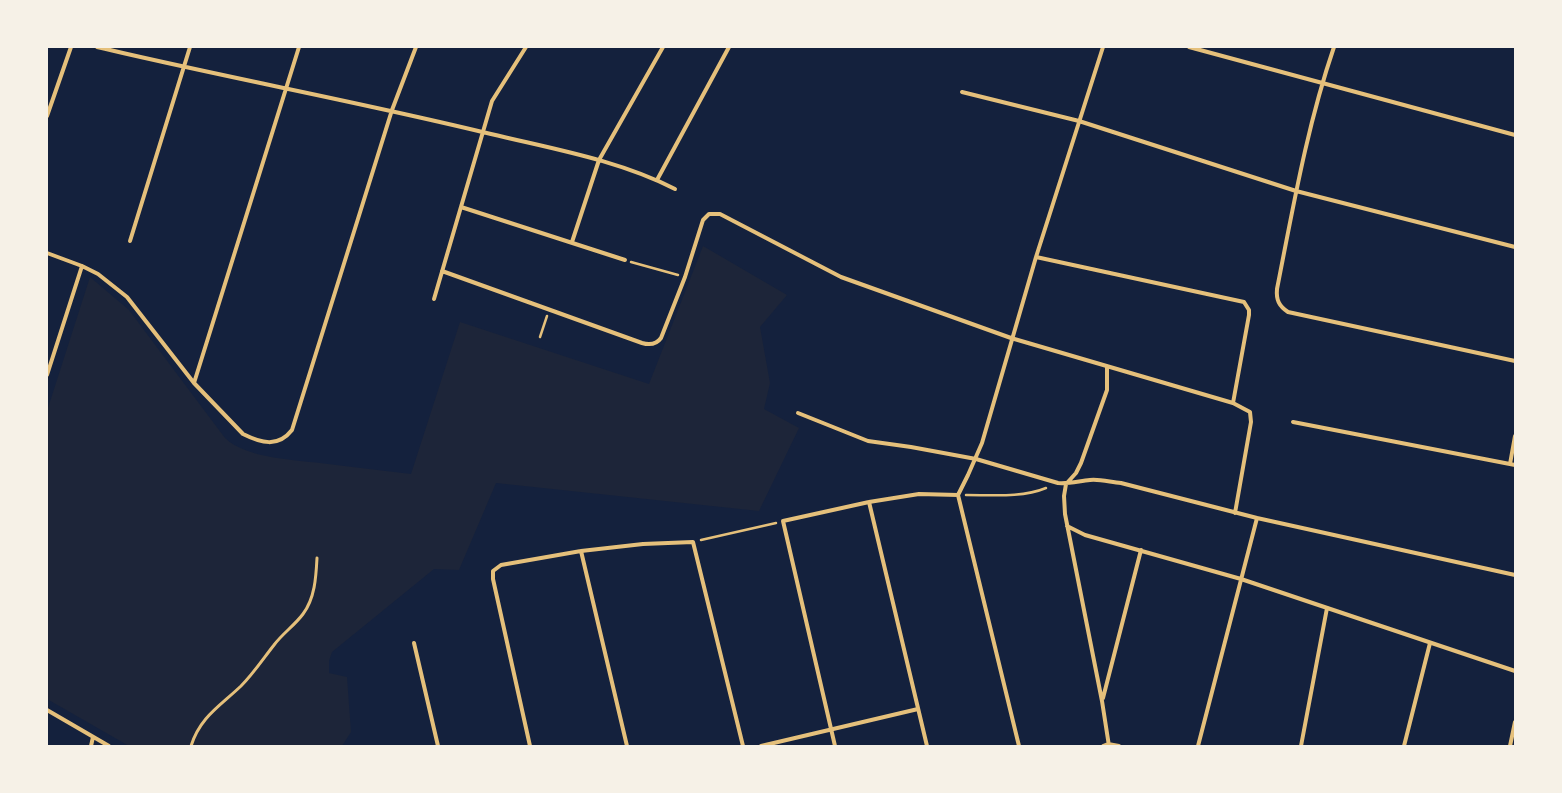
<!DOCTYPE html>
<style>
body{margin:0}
#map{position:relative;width:1562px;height:793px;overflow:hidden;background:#14213d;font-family:Roboto,sans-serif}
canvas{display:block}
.frame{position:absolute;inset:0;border:48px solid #f6f1e7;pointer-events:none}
</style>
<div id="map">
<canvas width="1562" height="793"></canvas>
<div class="frame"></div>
</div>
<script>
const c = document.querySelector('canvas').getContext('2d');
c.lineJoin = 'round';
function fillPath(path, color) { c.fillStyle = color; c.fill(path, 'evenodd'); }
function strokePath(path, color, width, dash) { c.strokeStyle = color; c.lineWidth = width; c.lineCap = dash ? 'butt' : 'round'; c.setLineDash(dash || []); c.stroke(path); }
fillPath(new Path2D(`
 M 703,246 L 787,295 L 760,327 L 770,383 L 764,409 L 799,428 L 759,511 L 496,483 L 459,570 L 434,569 L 332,652 L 329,661 L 329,673 L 347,677 L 351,732 L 342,746 L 129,746 L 47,699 L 47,411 L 90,277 L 129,310 L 225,438 C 246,459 299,460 328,464 C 355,467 383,471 411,474 L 460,322 L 649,384 Z`), '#1d2539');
strokePath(new Path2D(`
 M 631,262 L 678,275
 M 540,337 L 547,316
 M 966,495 C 992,495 1022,498 1046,488
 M 701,540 L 776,523`), '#e5c07b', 2.5);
strokePath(new Path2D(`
 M 191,746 C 200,717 220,706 241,686 C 253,674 263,659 274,645 C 282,634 295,625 303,614 C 315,598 316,577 317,558`), '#e5c07b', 3);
strokePath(new Path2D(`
 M 97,47 C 228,78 360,102 491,134 C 553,149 618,160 675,189
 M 1189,47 L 1515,135
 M 1334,47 C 1307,126 1293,208 1277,289 C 1276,300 1279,306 1288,312 L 1515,361
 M 962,92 L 1079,121 L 1296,191 L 1515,247
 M 47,116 L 71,47
 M 657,180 L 729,47
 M 461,207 L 625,260
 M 130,241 L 190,47
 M 572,242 L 599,160 L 663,47
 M 47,253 L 82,266 L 98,274 L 127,297 L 194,383 L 243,434 C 261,443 278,448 292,430 L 392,110 L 416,47
 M 1036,257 L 1244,302 L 1249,310 L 1249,315 L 1233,403
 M 442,271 L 642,343 C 649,345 656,345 661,338 L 685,277 L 703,220 L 709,214 L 720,214 L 841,277 L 1011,338 L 1233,403 L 1250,412 L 1251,422 L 1235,513
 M 434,299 L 492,101 L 526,47
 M 47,375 L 82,266
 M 194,383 L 299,47
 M 798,413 L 868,441 L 911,447 L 976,459 L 1058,483 C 1069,484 1079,481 1090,480 C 1100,479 1110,482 1121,483 L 1257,518 L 1515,575
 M 1293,422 L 1515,465
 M 1510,464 L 1515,436
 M 1067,483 L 1076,473 L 1081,463 L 1107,390 L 1107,366
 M 1066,484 L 1064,496 L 1065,514 L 1102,701 L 1109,746
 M 958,495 L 968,475 L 982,443 L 1036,257 L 1103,47
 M 958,495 L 1019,746
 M 869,502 L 927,746
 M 1067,526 L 1085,535 L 1241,579 L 1515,671
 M 581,551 L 627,746
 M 414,643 L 438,746
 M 1103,698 L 1141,550
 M 47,710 L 109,746
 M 91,746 L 93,737
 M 530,746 L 493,579 L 493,571 L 501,565 L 581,551 L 643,544 L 693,542 L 743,746
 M 761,746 L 918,709
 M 835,746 L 783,521 L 869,502 L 919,494 L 958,495
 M 1103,746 L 1108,744 L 1119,746
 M 1198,746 L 1257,518
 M 1301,746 L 1327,608
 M 1404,746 L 1430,643
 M 1510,746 L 1515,722`), '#e5c07b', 4);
</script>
